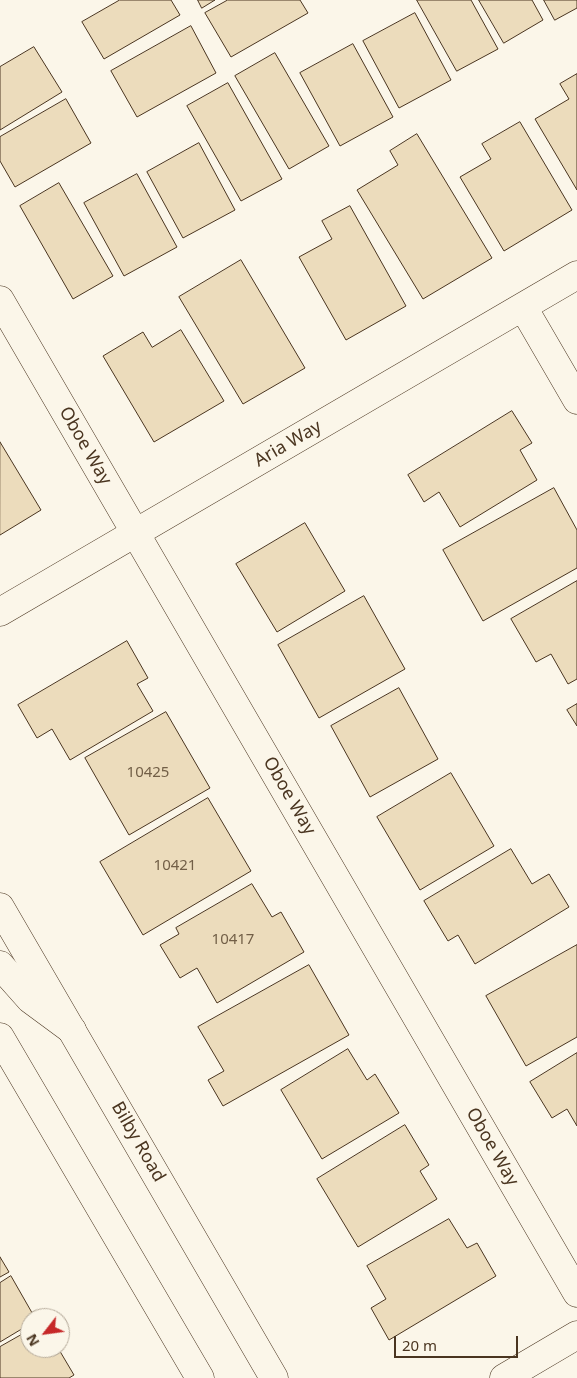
<!DOCTYPE html>
<style>
body{margin:0}
#map{position:relative;width:577px;height:1378px;overflow:hidden;background:#fbf6e9;font-family:"Noto Sans",sans-serif}
canvas{display:block}
.north{position:absolute;left:20px;top:1308px;width:50px;height:50px;box-sizing:border-box;background:#fbf6e9;border:1px solid #b4a999;border-radius:50%;rotate:240deg;font-size:14px;font-weight:700;line-height:20px;text-align:center;color:#4a3520}
.north::after{content:'';display:block;margin:auto;width:18px;height:22px;background:#c62828;clip-path:polygon(50% 0,100% 100%,50% 72%,0 100%)}
.scale{position:absolute;left:394px;top:1336px;width:124px;height:22px;box-sizing:border-box;border:2px solid #4a3520;border-top:0;padding-left:6px;font-size:15px;line-height:18px;white-space:nowrap;color:#4a3520;-webkit-text-stroke:4px #fbf6e9;paint-order:stroke}
</style>
<div id="map">
<canvas width="577" height="1378"></canvas>
<div class="north">N</div>
<div class="scale">20 m</div>
</div>
<script>
const c = document.querySelector('canvas').getContext('2d');
c.lineJoin = 'round';
function fillPath(path, color) { c.fillStyle = color; c.fill(path, 'evenodd'); }
function strokePath(path, color, width, dash) { c.strokeStyle = color; c.lineWidth = width; c.lineCap = dash ? 'butt' : 'round'; c.setLineDash(dash || []); c.stroke(path); }
function write(font, color, halo, rows, align = 'center') {
  c.font = font + ' "Noto Sans",sans-serif'; c.lineWidth = 4; c.setLineDash([]); c.textBaseline = 'middle'; c.strokeStyle = halo; c.fillStyle = color; for (const [text, x, y, turn = 0] of rows) {
    c.save(); c.translate(x, y); c.rotate((+turn || 0) * Math.PI / 180); c.textAlign = isNaN(turn) ? turn : align; if (halo) c.strokeText(text, 0, 0); c.fillText(text, 0, 0); c.restore();
  }
}
const building = new Path2D(`
 M 120,0 L 171,0 L 180,15 L 104,59 L 82,22 Z
 M 198,0 L 215,0 L 202,8 Z
 M 228,0 L 300,0 L 308,13 L 231,57 L 205,13 Z
 M 417,0 L 471,0 L 498,49 L 457,71 Z
 M 479,0 L 532,0 L 543,20 L 504,43 Z
 M 544,0 L 577,0 L 577,8 L 555,20 Z
 M 415,13 L 451,80 L 399,108 L 363,41 Z
 M 191,26 L 216,73 L 137,117 L 111,71 Z
 M 353,44 L 393,117 L 340,146 L 300,73 Z
 M 34,47 L 62,92 L 0,130 L 0,67 Z
 M 275,53 L 329,146 L 289,169 L 235,76 Z
 M 577,74 L 577,190 L 535,119 L 569,99 L 560,84 Z
 M 228,83 L 282,179 L 241,201 L 187,106 Z
 M 66,99 L 91,143 L 15,187 L 0,161 L 0,137 Z
 M 520,122 L 572,210 L 504,251 L 460,177 L 491,159 L 482,144 Z
 M 417,134 L 492,258 L 423,299 L 357,190 L 398,165 L 390,151 Z
 M 199,143 L 235,210 L 183,238 L 147,172 Z
 M 137,174 L 177,247 L 124,276 L 84,203 Z
 M 59,183 L 113,276 L 73,299 L 20,206 Z
 M 350,206 L 406,306 L 346,340 L 299,257 L 332,239 L 322,221 Z
 M 241,260 L 305,368 L 243,404 L 179,297 Z
 M 181,330 L 224,401 L 154,442 L 103,356 L 143,332 L 152,347 Z
 M 512,411 L 532,443 L 520,450 L 537,480 L 460,527 L 439,492 L 424,502 L 408,475 Z
 M 0,442 L 41,510 L 0,535 Z
 M 554,488 L 577,530 L 577,568 L 483,621 L 443,550 Z
 M 305,523 L 345,591 L 277,632 L 236,564 Z
 M 577,581 L 577,679 L 568,684 L 551,654 L 536,662 L 511,619 Z
 M 364,596 L 405,669 L 319,718 L 278,645 Z
 M 127,641 L 148,678 L 137,684 L 153,711 L 70,760 L 52,729 L 37,738 L 18,705 Z
 M 399,688 L 438,759 L 370,797 L 331,726 Z
 M 577,704 L 577,726 L 567,710 Z
 M 166,712 L 210,788 L 129,835 L 85,758 Z
 M 451,773 L 494,846 L 420,890 L 377,817 Z
 M 208,798 L 251,871 L 143,935 L 100,862 Z
 M 511,849 L 532,884 L 549,874 L 569,907 L 475,964 L 458,935 L 448,941 L 424,901 Z
 M 252,884 L 272,917 L 281,912 L 304,952 L 217,1003 L 197,968 L 180,978 L 160,945 L 179,934 L 176,928 Z
 M 577,945 L 577,1037 L 526,1066 L 486,996 Z
 M 309,965 L 349,1035 L 223,1106 L 208,1080 L 224,1071 L 198,1027 Z
 M 348,1049 L 367,1080 L 375,1074 L 399,1113 L 322,1159 L 281,1090 Z
 M 577,1053 L 577,1126 L 567,1109 L 552,1118 L 530,1082 Z
 M 405,1125 L 429,1165 L 420,1171 L 437,1199 L 358,1247 L 317,1179 Z
 M 449,1219 L 467,1248 L 477,1243 L 496,1276 L 389,1340 L 371,1308 L 386,1299 L 367,1266 Z
 M 0,1257 L 9,1272 L 0,1277 Z
 M 11,1276 L 35,1318 L 30,1318 L 30,1324 L 0,1342 L 0,1283 Z
 M 30,1330 L 30,1348 L 58,1348 L 74,1375 L 69,1378 L 0,1378 L 0,1347 Z`);
fillPath(building, '#ecdcbc');
strokePath(building, '#4a3520', 1);
const minor = new Path2D(`
 M 0,300 L 577,1293
 M 523,307 L 577,400
 M 0,612 L 577,275
 M 0,965 L 30,999 L 72,1030
 M 504,1378 L 577,1335`);
const tertiary = new Path2D(`
 M 0,907 L 274,1378
 M 0,1037 L 200,1378`);
strokePath(minor, '#4a3520', 29);
strokePath(tertiary, '#4a3520', 29);
strokePath(minor, '#fbf6e9', 28);
strokePath(tertiary, '#fbf6e9', 28);
write('15px', '#725f47', null, [
 ["10425",148,773],
 ["10421",175,866],
 ["10417",233,940]
]);
write('18px', '#4a3520', '#fbf6e9', [
 ["Aria Way",288,444,-30],
 ["Oboe Way",85,446,60],
 ["Oboe Way",289,796,60],
 ["Bilby Road",138,1142,60],
 ["Oboe Way",492,1147,60]
]);
</script>
